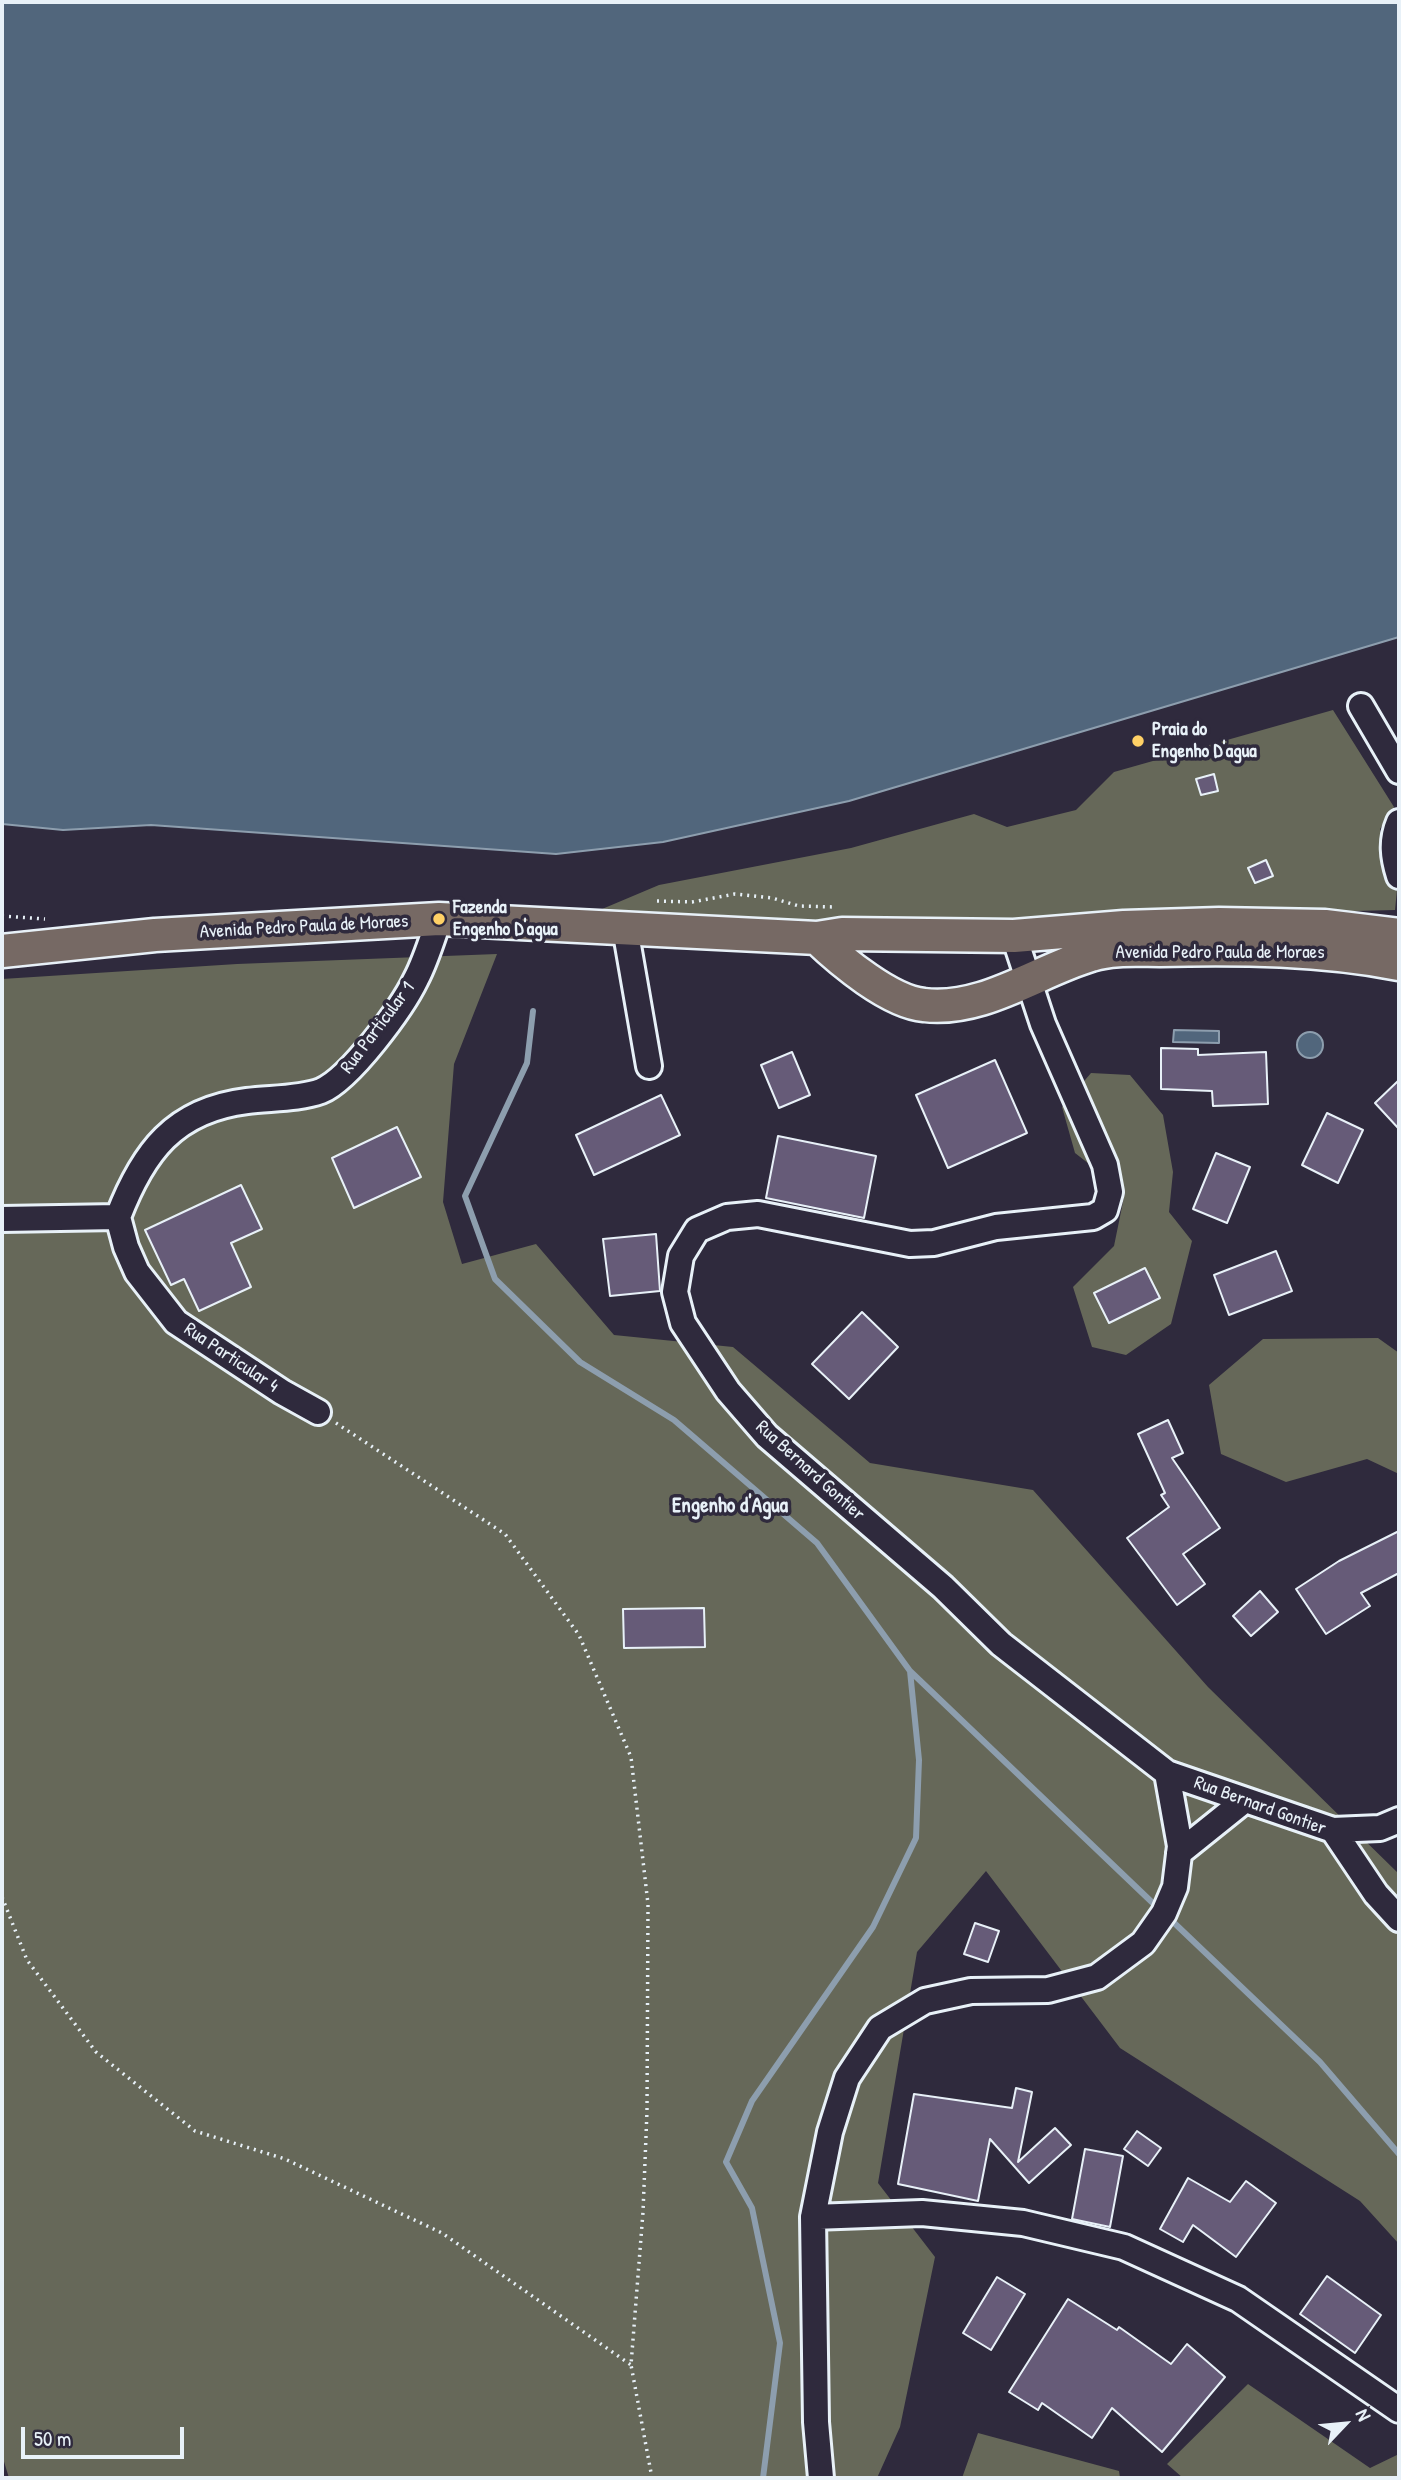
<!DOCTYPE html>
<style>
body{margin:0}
#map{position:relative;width:1401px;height:2480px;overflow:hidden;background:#2f2a3d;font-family:"Patrick Hand",sans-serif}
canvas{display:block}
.frame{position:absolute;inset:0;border:4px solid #e8f1f8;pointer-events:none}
.north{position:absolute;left:1310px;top:2389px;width:70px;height:70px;-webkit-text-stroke:5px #2f2a3d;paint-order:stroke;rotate:64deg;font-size:19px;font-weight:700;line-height:28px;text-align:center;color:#e8f1f8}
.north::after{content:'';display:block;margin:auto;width:24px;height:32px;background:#e8f1f8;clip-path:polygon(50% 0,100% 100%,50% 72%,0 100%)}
.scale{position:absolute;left:21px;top:2427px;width:163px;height:32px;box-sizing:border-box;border:4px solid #e8f1f8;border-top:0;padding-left:9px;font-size:21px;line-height:24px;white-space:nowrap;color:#e8f1f8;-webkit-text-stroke:5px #2f2a3d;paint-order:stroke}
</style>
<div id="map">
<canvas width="1401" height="2480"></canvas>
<div class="frame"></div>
<div class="north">N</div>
<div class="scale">50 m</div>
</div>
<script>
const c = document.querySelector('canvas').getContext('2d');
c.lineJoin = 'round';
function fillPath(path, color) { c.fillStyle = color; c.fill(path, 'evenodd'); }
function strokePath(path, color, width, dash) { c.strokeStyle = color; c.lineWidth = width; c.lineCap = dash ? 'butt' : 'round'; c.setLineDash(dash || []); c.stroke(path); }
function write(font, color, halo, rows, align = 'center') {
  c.font = font + ' "Patrick Hand",sans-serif'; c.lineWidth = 7; c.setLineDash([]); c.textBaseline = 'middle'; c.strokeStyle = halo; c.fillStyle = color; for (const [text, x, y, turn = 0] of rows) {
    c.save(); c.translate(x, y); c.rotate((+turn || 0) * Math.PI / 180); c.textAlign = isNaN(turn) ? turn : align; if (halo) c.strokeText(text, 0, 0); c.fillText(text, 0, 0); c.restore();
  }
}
fillPath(new Path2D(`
 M 1333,710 L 1394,807 L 1380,829 L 1385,873 L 1397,890 L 1395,910 L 992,920 L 595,922 L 595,912 L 659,885 L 851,848 L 974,814 L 1007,827 L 1076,810 L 1114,772 Z
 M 497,954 L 454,1064 L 443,1202 L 462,1264 L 536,1244 L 614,1335 L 733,1347 L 870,1463 L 1033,1490 L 1208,1687 L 1399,1874 L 1399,2244 L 1360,2201 L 1120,2048 L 986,1871 L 917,1952 L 878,2183 L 935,2257 L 900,2427 L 877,2478 L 9,2478 L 2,2455 L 2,979 L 237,964 Z
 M 1091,1073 L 1130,1075 L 1163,1115 L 1173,1172 L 1169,1212 L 1192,1241 L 1171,1324 L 1126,1355 L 1092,1347 L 1073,1287 L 1114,1246 L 1125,1192 L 1075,1153 L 1062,1107 Z
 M 1378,1338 L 1399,1353 L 1399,1474 L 1367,1459 L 1286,1482 L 1221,1454 L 1209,1385 L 1263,1339 Z
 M 1248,2384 L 1370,2468 L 1399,2454 L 1399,2478 L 1183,2478 L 1167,2464 Z
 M 978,2433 L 1119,2471 L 1120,2478 L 962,2478 Z`), '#666859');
const water = new Path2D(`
 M 2,2 L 1399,2 L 1399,637 L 849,801 L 663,842 L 556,854 L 151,825 L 63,830 L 2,824 Z
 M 1174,1030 L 1219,1031 L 1219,1043 L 1173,1042 Z
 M1297 1045a13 13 0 1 1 26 0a13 13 0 1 1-26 0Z`);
fillPath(water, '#51667c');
strokePath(water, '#8d9eae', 2);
strokePath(new Path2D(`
 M 533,1011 L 527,1063 L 465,1196 L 495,1279 L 580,1362 L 674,1420 L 817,1543 L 910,1671 L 919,1760 L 916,1838 L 873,1927 L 752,2101 L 726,2162 L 752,2208 L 780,2343 L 763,2478
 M 910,1671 L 1158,1908
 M 1169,1918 L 1320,2062 L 1399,2154`), '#8d9eae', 6);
const building = new Path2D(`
 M 1214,774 L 1218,791 L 1201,795 L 1196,779 Z
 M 1266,860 L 1273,876 L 1255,883 L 1248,868 Z
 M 1161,1048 L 1198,1049 L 1198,1055 L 1266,1052 L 1268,1104 L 1213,1106 L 1212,1091 L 1161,1089 Z
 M 792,1052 L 810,1095 L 779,1108 L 761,1065 Z
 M 995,1060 L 1027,1133 L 948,1168 L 916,1095 Z
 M 1399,1080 L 1399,1129 L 1375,1103 Z
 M 661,1095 L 680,1135 L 594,1175 L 576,1135 Z
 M 1327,1113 L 1363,1130 L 1338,1183 L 1302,1165 Z
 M 397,1127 L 421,1177 L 354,1208 L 332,1158 Z
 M 778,1136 L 876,1156 L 864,1218 L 766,1198 Z
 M 1216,1153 L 1250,1167 L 1227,1223 L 1193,1209 Z
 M 241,1185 L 262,1229 L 231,1243 L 251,1287 L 199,1311 L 184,1279 L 171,1285 L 145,1230 Z
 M 656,1234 L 660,1291 L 610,1296 L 603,1239 Z
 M 1276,1251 L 1292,1291 L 1229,1315 L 1214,1275 Z
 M 1145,1268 L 1160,1298 L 1109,1323 L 1094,1293 Z
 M 862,1312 L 898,1347 L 849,1399 L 812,1364 Z
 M 1168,1420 L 1183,1453 L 1172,1458 L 1220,1528 L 1183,1554 L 1205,1584 L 1177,1605 L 1127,1538 L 1169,1507 L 1161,1495 L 1165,1493 L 1138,1434 Z
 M 1399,1531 L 1399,1573 L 1361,1593 L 1370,1606 L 1326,1634 L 1296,1589 L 1339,1561 Z
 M 1260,1591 L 1278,1612 L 1251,1636 L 1233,1616 Z
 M 704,1608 L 705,1647 L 624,1648 L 623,1609 Z
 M 975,1923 L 999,1931 L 988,1962 L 964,1954 Z
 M 1016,2088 L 1032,2092 L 1018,2162 L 1055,2128 L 1071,2145 L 1029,2183 L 990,2139 L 978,2201 L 898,2184 L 914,2094 L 1012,2108 Z
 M 1137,2131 L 1161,2148 L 1148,2166 L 1124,2149 Z
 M 1085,2149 L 1123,2156 L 1110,2227 L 1072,2219 Z
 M 1188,2178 L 1230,2202 L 1246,2181 L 1276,2203 L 1236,2257 L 1193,2225 L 1183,2242 L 1160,2229 Z
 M 1327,2276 L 1381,2315 L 1355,2353 L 1300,2314 Z
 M 997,2277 L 1025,2294 L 991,2350 L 963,2333 Z
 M 1068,2299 L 1117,2330 L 1119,2327 L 1171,2364 L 1187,2344 L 1225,2377 L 1162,2452 L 1112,2408 L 1092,2438 L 1042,2403 L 1038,2410 L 1009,2392 Z`);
fillPath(building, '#665b78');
strokePath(building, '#e8f1f8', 2);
const minor = new Path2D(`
 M 1361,706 L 1399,771
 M 1399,822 C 1391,841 1393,857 1399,876
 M 625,928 L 649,1066
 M 1014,936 L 1043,1024 L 1105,1165 L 1110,1192 L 1105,1210 L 1093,1217 L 996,1227 L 934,1243 L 910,1244 L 758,1214 L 727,1217 L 697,1230 L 681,1256 L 675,1292 L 683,1323 L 728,1391 L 767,1436 L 943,1587 L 1001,1644 L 1167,1773 L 1333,1830 L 1376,1894 L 1399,1919
 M 118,1217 C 143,1152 174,1110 247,1101 C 270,1098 299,1099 321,1091 C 350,1079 402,1008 416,979 C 426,960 432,939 439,919
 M 118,1217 L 126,1247 L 137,1272 L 176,1322 L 282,1392 L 318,1412
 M 2,1219 L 118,1217
 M 1333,1830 L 1380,1828 L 1399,1820
 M 1179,1853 L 1245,1800
 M 813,2217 L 922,2213 L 1023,2223 L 1124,2247 L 1238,2299 L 1399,2410
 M 821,2478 L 816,2422 L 813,2217 L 830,2132 L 847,2078 L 880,2028 L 925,2001 L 971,1991 L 1048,1990 L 1097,1977 L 1143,1943 L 1164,1913 L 1175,1887 L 1180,1846 L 1167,1773`);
const major = new Path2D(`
 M 817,938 C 841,961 890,1002 924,1005 C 983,1012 1037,971 1091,955 C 1112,948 1138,950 1160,950 C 1240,948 1321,949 1399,964
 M 2,951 L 155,935 L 439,919 L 817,938 L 842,934 L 1014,936 L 1124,927 L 1219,924 L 1325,926 L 1399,935`);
strokePath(minor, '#e8f1f8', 30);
strokePath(major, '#e8f1f8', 37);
strokePath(new Path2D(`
 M 657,901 L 692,902 L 735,894 L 772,898 L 799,906 L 836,907
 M 2,916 L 45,919
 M 336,1423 L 505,1534 L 579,1635 L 631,1757 L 648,1904 L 647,2111 L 643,2212 L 631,2365 L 652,2478
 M 2,1897 L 27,1960 L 96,2052 L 195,2131 L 285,2159 L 442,2233 L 631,2365`), '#e8f1f8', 3.5, [2, 5]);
strokePath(minor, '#2f2a3d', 24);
strokePath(major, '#766964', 32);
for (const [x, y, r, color] of [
 [1138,741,7,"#ffd166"],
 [439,919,7,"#ffd166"]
]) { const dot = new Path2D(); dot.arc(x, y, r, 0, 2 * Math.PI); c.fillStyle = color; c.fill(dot); strokePath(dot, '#2f2a3d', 2.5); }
write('bold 19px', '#e8f1f8', '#2f2a3d', [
 ["Praia do",1152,730],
 ["Engenho D'agua",1152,752],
 ["Fazenda",453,908],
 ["Engenho D'agua",453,930]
], 'left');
write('19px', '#e8f1f8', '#2f2a3d', [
 ["Avenida Pedro Paula de Moraes",304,927,-3],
 ["Avenida Pedro Paula de Moraes",1220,953],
 ["Rua Particular 1",378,1028,-53],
 ["Rua Particular 4",231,1358,34],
 ["Rua Bernard Gontier",810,1471,42],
 ["Rua Bernard Gontier",1260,1806,20]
]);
write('bold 21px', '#e8f1f8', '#2f2a3d', [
 ["Engenho d'Agua",730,1506]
]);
</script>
